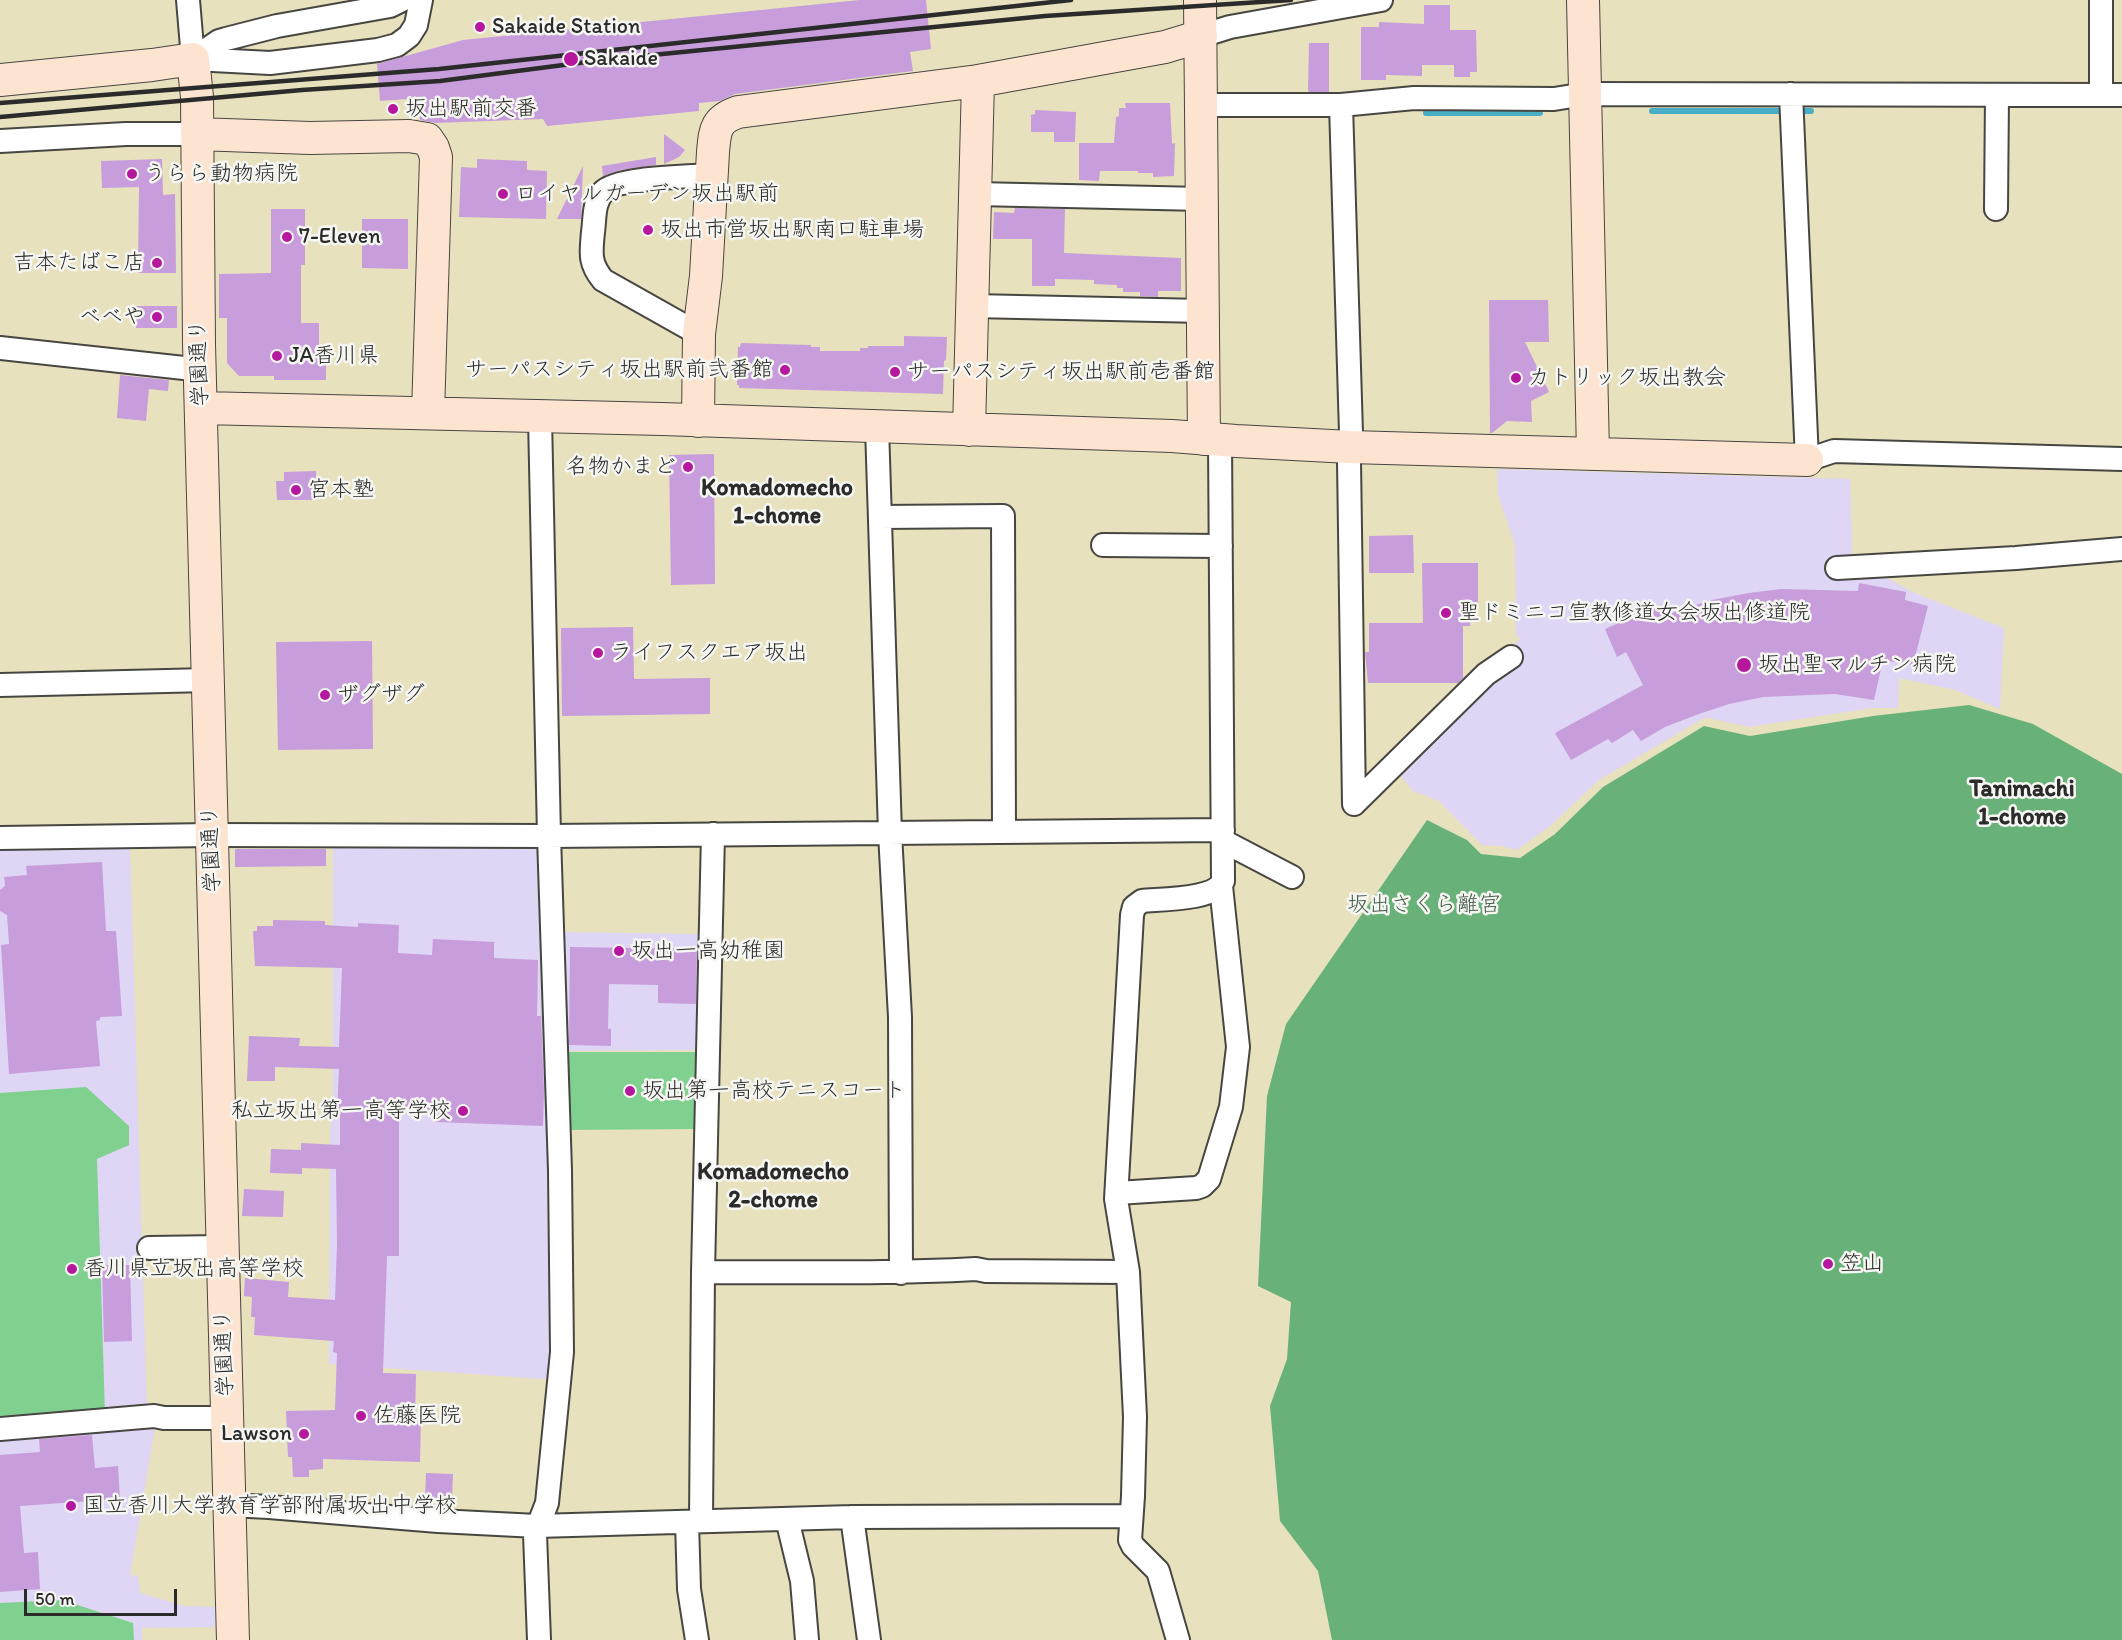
<!DOCTYPE html>
<meta charset="utf-8">
<style>
body{margin:0}
#map{position:relative;width:2122px;height:1640px;overflow:hidden;background:#e7e1be;font-family:Itim,sans-serif}
canvas{display:block}
.scale{position:absolute;left:24px;top:1589px;width:153px;height:27px;box-sizing:border-box;border:3px solid #2b2b2b;border-top:0;padding-left:8px;font-size:18px;line-height:21px;white-space:nowrap;color:#2b2b2b;-webkit-text-stroke:4px #f6f6f2;paint-order:stroke}
</style>
<div id="map">
<canvas width="2122" height="1640"></canvas>
<div class="scale">50 m</div>
</div>
<script>
const c = document.querySelector('canvas').getContext('2d');
c.lineJoin = 'round';
function fillPath(path, color) { c.fillStyle = color; c.fill(path, 'evenodd'); }
function strokePath(path, color, width, dash) { c.strokeStyle = color; c.lineWidth = width; c.lineCap = dash ? 'butt' : 'round'; c.setLineDash(dash || []); c.stroke(path); }
function write(font, color, halo, rows, align = 'center') {
  c.font = font + ' Itim,"Klee One",sans-serif'; c.lineWidth = 5; c.setLineDash([]); c.textBaseline = 'middle'; c.strokeStyle = halo; c.fillStyle = color; for (const [text, x, y, turn = 0] of rows) {
    c.save(); c.translate(x, y); c.rotate((+turn || 0) * Math.PI / 180); c.textAlign = isNaN(turn) ? turn : align; if (halo) c.strokeText(text, 0, 0); c.fillText(text, 0, 0); c.restore();
  }
}
fillPath(new Path2D(`
 M 1497,469 L 1850,479 L 1853,574 L 1881,575 L 1917,594 L 2004,628 L 2000,709 L 1955,690 L 1899,678 L 1898,708 L 1872,708 L 1749,727 L 1709,718 L 1702,719 L 1599,780 L 1550,826 L 1517,850 L 1501,846 L 1482,845 L 1439,801 L 1413,791 L 1396,770 L 1500,653 L 1521,639 L 1516,635 L 1515,545 L 1498,495 Z
 M 333,842 L 536,842 L 544,865 L 556,1380 L 329,1364 L 330,1131 L 333,1113 Z
 M 130,846 L 147,1410 L 0,1424 L 0,847 Z
 M 558,932 L 701,934 L 702,1050 L 560,1051 Z
 M 156,1422 L 130,1575 L 138,1576 L 140,1593 L 184,1606 L 215,1607 L 215,1627 L 142,1628 L 142,1640 L 0,1640 L 0,1436 Z`), '#dfd5f5');
fillPath(new Path2D(`
 M 560,1052 L 699,1052 L 699,1129 L 560,1130 Z
 M 86,1087 L 129,1126 L 129,1145 L 97,1159 L 105,1414 L 0,1424 L 0,1093 Z
 M 62,1600 L 133,1623 L 134,1640 L 0,1640 L 0,1603 Z`), '#80d090');
fillPath(new Path2D(`
 M 1969,705 L 2033,724 L 2122,774 L 2122,1640 L 1332,1640 L 1318,1571 L 1280,1521 L 1270,1406 L 1287,1359 L 1291,1302 L 1258,1286 L 1267,1096 L 1286,1024 L 1427,820 L 1467,840 L 1481,854 L 1520,858 L 1555,834 L 1603,787 L 1704,726 L 1750,736 L 1873,716 Z`), '#68b27a');
strokePath(new Path2D(`
 M 1652,111 L 1787,111
 M 1797,111 L 1811,111
 M 1426,113 L 1540,113`), '#47aec6', 6);
fillPath(new Path2D(`
 M 860,0 L 926,0 L 931,49 L 910,52 L 913,71 L 735,94 L 720,101 L 699,103 L 699,111 L 547,126 L 543,119 L 435,123 L 420,120 L 419,98 L 380,101 L 377,64 L 463,40 Z
 M 1424,5 L 1450,5 L 1450,30 L 1476,30 L 1477,72 L 1470,72 L 1470,77 L 1454,77 L 1454,65 L 1422,65 L 1422,76 L 1386,75 L 1386,80 L 1361,80 L 1361,27 L 1379,27 L 1379,22 L 1424,24 Z
 M 1309,43 L 1329,43 L 1329,92 L 1309,92 L 1308,90 Z
 M 1125,103 L 1170,103 L 1172,144 L 1175,143 L 1174,176 L 1153,177 L 1153,173 L 1138,173 L 1138,171 L 1100,171 L 1099,181 L 1079,180 L 1079,143 L 1114,143 L 1116,117 L 1119,116 L 1119,108 L 1126,108 Z
 M 1035,110 L 1076,112 L 1075,142 L 1054,142 L 1054,132 L 1031,132 L 1031,115 L 1035,114 Z
 M 664,134 L 685,150 L 679,157 L 664,164 Z
 M 656,157 L 656,165 L 620,170 L 603,176 L 602,166 Z
 M 162,159 L 163,195 L 175,194 L 176,273 L 138,273 L 139,187 L 102,188 L 101,161 Z
 M 477,159 L 527,161 L 527,170 L 547,171 L 546,219 L 459,217 L 461,167 L 477,168 Z
 M 583,166 L 581,219 L 557,219 Z
 M 1015,208 L 1065,209 L 1064,253 L 1181,258 L 1181,291 L 1158,291 L 1158,297 L 1140,296 L 1140,292 L 1123,292 L 1123,288 L 1117,288 L 1117,285 L 1094,284 L 1094,280 L 1055,279 L 1055,286 L 1032,286 L 1032,239 L 993,239 L 994,212 L 1014,213 Z
 M 271,209 L 305,209 L 305,265 L 301,265 L 301,323 L 319,323 L 319,350 L 326,350 L 326,380 L 274,380 L 274,376 L 239,376 L 227,363 L 227,318 L 219,318 L 219,274 L 271,273 Z
 M 362,219 L 408,219 L 408,269 L 362,268 Z
 M 1489,300 L 1548,300 L 1549,342 L 1525,342 L 1549,392 L 1531,401 L 1532,422 L 1507,421 L 1492,433 L 1490,433 Z
 M 136,306 L 177,306 L 177,328 L 136,328 Z
 M 904,336 L 947,337 L 946,360 L 944,361 L 943,394 L 739,388 L 739,385 L 737,385 L 738,347 L 740,347 L 741,343 L 811,345 L 811,347 L 820,347 L 820,351 L 860,351 L 860,348 L 868,348 L 868,346 L 904,346 Z
 M 120,375 L 169,380 L 168,391 L 149,389 L 146,421 L 117,418 Z
 M 714,454 L 715,584 L 671,585 L 669,455 Z
 M 316,471 L 316,500 L 277,500 L 276,481 L 284,481 L 284,472 Z
 M 1413,535 L 1414,573 L 1369,573 L 1369,536 Z
 M 1422,563 L 1478,563 L 1478,603 L 1470,603 L 1470,626 L 1463,626 L 1463,678 L 1458,683 L 1368,683 L 1365,652 L 1369,652 L 1369,623 L 1423,623 Z
 M 1859,583 L 1906,592 L 1905,600 L 1928,606 L 1913,665 L 1883,660 L 1874,700 L 1835,694 L 1763,697 L 1729,704 L 1696,715 L 1665,727 L 1641,741 L 1633,730 L 1612,743 L 1608,739 L 1571,760 L 1555,733 L 1643,685 L 1626,652 L 1617,657 L 1605,629 L 1658,606 L 1662,616 L 1712,600 L 1749,593 L 1781,589 L 1858,591 Z
 M 633,627 L 634,679 L 710,678 L 710,714 L 562,716 L 561,628 Z
 M 372,641 L 373,749 L 278,750 L 276,642 Z
 M 235,849 L 326,849 L 326,866 L 235,867 Z
 M 102,862 L 106,931 L 116,931 L 122,1016 L 100,1017 L 100,1020 L 96,1021 L 100,1066 L 9,1074 L 1,945 L 9,944 L 7,915 L 0,911 L 0,890 L 5,886 L 4,877 L 27,875 L 26,866 Z
 M 273,920 L 325,921 L 325,925 L 358,927 L 358,923 L 399,925 L 398,953 L 432,955 L 433,939 L 494,942 L 494,958 L 538,960 L 537,1016 L 541,1016 L 544,1091 L 543,1126 L 435,1122 L 436,1115 L 399,1114 L 399,1256 L 387,1256 L 383,1373 L 416,1374 L 415,1417 L 421,1417 L 420,1462 L 323,1459 L 323,1469 L 309,1470 L 309,1477 L 293,1477 L 292,1457 L 288,1457 L 286,1411 L 335,1410 L 337,1353 L 333,1352 L 334,1341 L 254,1335 L 255,1317 L 251,1317 L 252,1297 L 244,1296 L 245,1278 L 289,1282 L 288,1297 L 335,1300 L 337,1244 L 336,1169 L 302,1168 L 302,1174 L 270,1173 L 271,1149 L 301,1150 L 301,1143 L 340,1145 L 340,1112 L 337,1112 L 339,1069 L 275,1067 L 275,1081 L 247,1081 L 249,1036 L 300,1038 L 299,1046 L 339,1047 L 342,968 L 255,966 L 253,931 L 257,931 L 257,926 L 273,926 Z
 M 570,947 L 697,949 L 696,1004 L 658,1003 L 658,985 L 609,984 L 608,1029 L 611,1029 L 611,1046 L 569,1045 Z
 M 244,1189 L 284,1191 L 283,1217 L 242,1216 Z
 M 102,1265 L 130,1265 L 132,1341 L 104,1342 Z
 M 92,1435 L 95,1468 L 118,1466 L 120,1499 L 20,1506 L 24,1553 L 38,1552 L 40,1589 L 0,1592 L 0,1455 L 40,1452 L 39,1439 Z
 M 426,1473 L 453,1474 L 452,1499 L 425,1498 Z`), '#c79ddb');
const street = new Path2D(`
 M 188,0 L 193,59
 M 2101,0 L 2101,95
 M 1201,36 L 1230,27 L 1381,0
 M 193,59 L 270,63 L 378,50 L 397,45 L 409,36 L 416,25 L 421,0
 M 193,59 L 219,41 L 226,39 L 277,26 L 390,6 L 402,0
 M 1791,94 L 1807,460 L 1834,451 L 2122,459
 M 1201,105 L 1341,105 L 1414,98 L 1554,99 L 1585,94 L 2122,95
 M 1341,105 L 1351,433 L 1349,461 L 1354,804
 M 0,141 L 126,134 L 197,134
 M 976,194 L 1202,199
 M 1996,209 L 1997,95
 M 973,306 L 1203,311
 M 699,334 L 603,280 C 589,263 591,253 593,232 C 595,219 593,203 603,192 C 616,177 689,177 711,175
 M 0,348 L 184,368 L 199,367
 M 877,427 L 890,833 L 900,1017 L 901,1273
 M 880,517 L 1003,516 L 1004,832
 M 1103,545 L 1221,546
 M 1837,568 L 2016,558 L 2122,549
 M 0,685 L 208,680
 M 1354,804 L 1486,674 L 1511,657
 M 0,838 L 212,835 L 549,836 L 1223,830
 M 1223,841 L 1292,877
 M 1117,1193 L 1196,1188 L 1202,1186 L 1209,1179 L 1231,1107 L 1238,1047 L 1221,886
 M 149,1248 L 222,1247
 M 703,1272 C 794,1272 885,1274 976,1269 L 986,1271 L 1128,1272
 M 0,1429 L 154,1416 L 164,1418 L 227,1418
 M 229,1505 L 269,1507 L 438,1521 L 537,1526 L 852,1517 L 1131,1516
 M 852,1517 L 869,1640
 M 787,1519 L 802,1581 L 807,1640
 M 701,1521 L 703,1272 L 713,834
 M 687,1522 L 689,1589 L 697,1640
 M 539,1640 L 535,1534 L 547,1503 L 562,1352 L 560,1170 L 549,836 L 540,418
 M 1178,1640 L 1158,1571 L 1133,1546 L 1130,1540 L 1133,1496 L 1135,1417 L 1128,1272 L 1116,1199 L 1132,915 L 1134,907 L 1142,901 C 1161,899 1215,900 1223,881 L 1220,440`);
const secondary = new Path2D(`
 M 1200,0 L 1204,439
 M 1583,0 L 1593,453
 M 0,80 L 152,65 L 193,59 L 197,97 L 199,344 L 233,1640
 M 197,134 L 310,138 L 409,136 L 427,139 L 433,148 L 436,157 L 428,413
 M 202,408 L 662,419 L 1172,436 L 1236,441 L 1350,447 L 1807,460
 M 698,421 L 699,334 L 706,276 L 713,152 C 715,130 715,120 738,112 L 978,81 L 1165,47 L 1201,36
 M 969,430 L 978,81`);
strokePath(street, '#474641', 26);
strokePath(secondary, '#474641', 34);
strokePath(street, '#fff', 22);
strokePath(secondary, '#fde4d1', 32);
strokePath(new Path2D(`
 M 0,103 L 439,69 L 1071,0
 M 0,117 L 302,90 L 440,81 L 602,60 L 1045,16 L 1291,0`), '#2b2b2b', 4.5);
for (const [x, y, r, color] of [
 [480,27,6,"#b5179e"],
 [571,59,8,"#b5179e"],
 [393,109,6,"#b5179e"],
 [132,174,6,"#b5179e"],
 [503,194,6,"#b5179e"],
 [648,230,6,"#b5179e"],
 [287,237,6,"#b5179e"],
 [157,263,6,"#b5179e"],
 [157,317,6,"#b5179e"],
 [277,356,6,"#b5179e"],
 [785,370,6,"#b5179e"],
 [895,372,6,"#b5179e"],
 [1516,378,6,"#b5179e"],
 [688,467,6,"#b5179e"],
 [296,490,6,"#b5179e"],
 [1446,613,6,"#b5179e"],
 [598,653,6,"#b5179e"],
 [1744,665,8,"#b5179e"],
 [325,695,6,"#b5179e"],
 [619,951,6,"#b5179e"],
 [630,1091,6,"#b5179e"],
 [463,1111,6,"#b5179e"],
 [1828,1264,6,"#b5179e"],
 [72,1269,6,"#b5179e"],
 [361,1416,6,"#b5179e"],
 [304,1434,6,"#b5179e"],
 [71,1506,6,"#b5179e"]
]) { const dot = new Path2D(); dot.arc(x, y, r, 0, 2 * Math.PI); c.fillStyle = color; c.fill(dot); strokePath(dot, '#f6f6f2', 2); }
write('22px', '#2b2b2b', '#f6f6f2', [
 ["Sakaide Station",492,27],
 ["Sakaide",584,59],
 ["坂出駅前交番",405,109],
 ["うらら動物病院",144,174],
 ["ロイヤルガーデン坂出駅前",515,194],
 ["坂出市営坂出駅南口駐車場",660,230],
 ["7-Eleven",299,237],
 ["吉本たばこ店",145,263,"right"],
 ["べべや",145,317,"right"],
 ["JA香川県",289,356],
 ["サーパスシティ坂出駅前弐番館",773,370,"right"],
 ["サーパスシティ坂出駅前壱番館",907,372],
 ["カトリック坂出教会",1528,378],
 ["名物かまど",676,467,"right"],
 ["宮本塾",308,490],
 ["聖ドミニコ宣教修道女会坂出修道院",1458,613],
 ["ライフスクエア坂出",610,653],
 ["坂出聖マルチン病院",1758,665],
 ["ザグザグ",337,695],
 ["坂出一高幼稚園",631,951],
 ["坂出第一高校テニスコート",642,1091],
 ["私立坂出第一高等学校",451,1111,"right"],
 ["笠山",1840,1264],
 ["香川県立坂出高等学校",84,1269],
 ["佐藤医院",373,1416],
 ["Lawson",292,1434,"right"],
 ["国立香川大学教育学部附属坂出中学校",83,1506]
], 'left');
write('22px', '#2b2b2b', '#f6f6f2', [
 ["学園通り",200,363,-92],
 ["学園通り",212,849,-92],
 ["学園通り",225,1353,-92]
]);
write('22px', '#445d49', '#f6f6f2', [
 ["坂出さくら離宮",1424,905]
]);
write('bold 24px', '#2b2b2b', '#f6f6f2', [
 ["Komadomecho",777,489],
 ["1-chome",777,517],
 ["Tanimachi",2022,790],
 ["1-chome",2022,818],
 ["Komadomecho",773,1173],
 ["2-chome",773,1201]
]);
</script>
